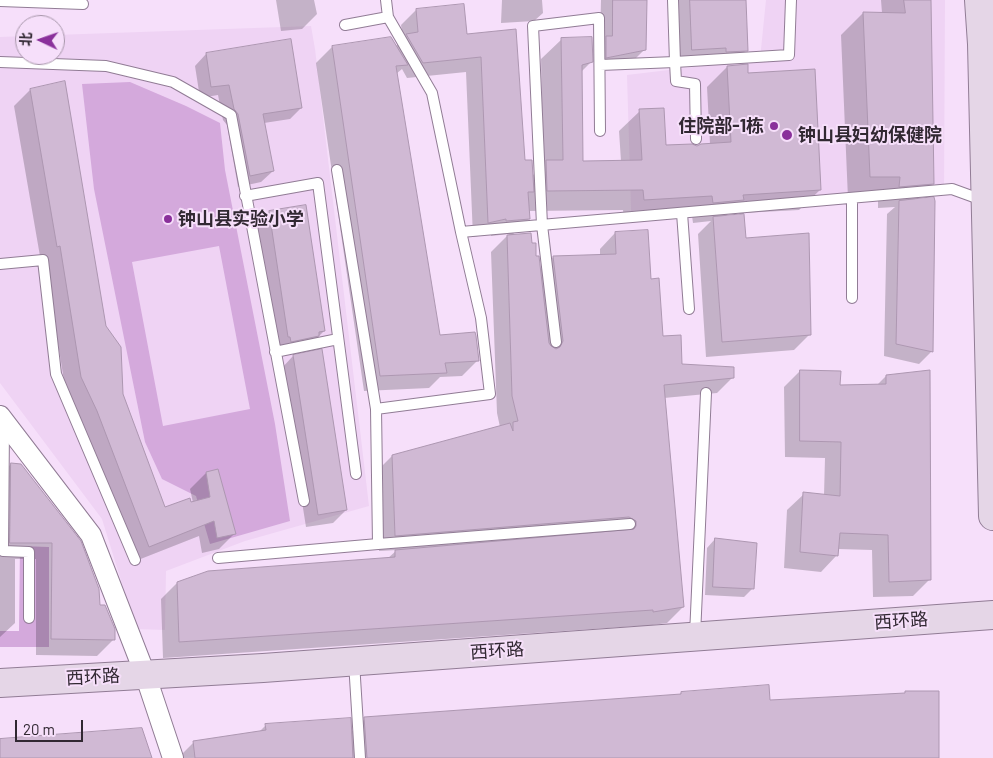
<!DOCTYPE html>
<meta charset="utf-8">
<style>
body{margin:0}
#map{position:relative;width:993px;height:758px;overflow:hidden;background:#f6dffa;font-family:Barlow,"Noto Sans SC",sans-serif}
canvas{display:block}
.north{position:absolute;left:15px;top:15px;width:50px;height:50px;box-sizing:border-box;background:#f6dffa;border:1px solid #a796aa;border-radius:50%;rotate:273deg;font-size:14px;font-weight:700;line-height:20px;text-align:center;color:#312832}
.north::after{content:'';display:block;margin:auto;width:18px;height:22px;background:#8a309b;clip-path:polygon(50% 0,100% 100%,50% 72%,0 100%)}
.scale{position:absolute;left:15px;top:720px;width:68px;height:22px;box-sizing:border-box;border:2px solid #312832;border-top:0;padding-left:6px;font-size:15px;line-height:18px;white-space:nowrap;color:#312832;-webkit-text-stroke:4px #f6dffa;paint-order:stroke}
</style>
<div id="map">
<canvas width="993" height="758"></canvas>
<div class="north">北</div>
<div class="scale">20 m</div>
</div>
<script>
const c = document.querySelector('canvas').getContext('2d');
c.lineJoin = 'round';
function fillPath(path, color) { c.fillStyle = color; c.fill(path, 'evenodd'); }
function strokePath(path, color, width, dash) { c.strokeStyle = color; c.lineWidth = width; c.lineCap = dash ? 'butt' : 'round'; c.setLineDash(dash || []); c.stroke(path); }
function write(font, color, halo, rows, align = 'center') {
  c.font = font + ' Barlow,"Noto Sans SC",sans-serif'; c.lineWidth = 4; c.setLineDash([]); c.textBaseline = 'middle'; c.strokeStyle = halo; c.fillStyle = color; for (const [text, x, y, turn = 0] of rows) {
    c.save(); c.translate(x, y); c.rotate((+turn || 0) * Math.PI / 180); c.textAlign = isNaN(turn) ? turn : align; if (halo) c.strokeText(text, 0, 0); c.fillText(text, 0, 0); c.restore();
  }
}
fillPath(new Path2D(`
 M 766,0 L 945,0 L 944,194 L 631,211 L 627,75 L 760,59 Z
 M 311,26 L 315,49 L 369,506 L 245,541 L 166,571 L 165,630 L 136,629 L 102,519 L 0,383 L 0,37 L 25,36 L 25,55 L 55,55 L 55,35 Z`), '#efd3f4');
fillPath(new Path2D(`
 M 130,82 L 186,106 L 220,123 L 225,170 L 275,424 L 290,521 L 210,544 L 196,496 L 162,479 L 145,442 L 94,189 L 82,84 ZM 219,246 L 250,409 L 163,426 L 132,262 Z
 M 20,546 L 49,547 L 49,647 L 0,647 L 0,631 L 19,631 Z`), '#d4a9dc');
fillPath(new Path2D(`
 M 276,0 L 314,0 L 317,14 L 302,29 L 281,31 Z
 M 502,0 L 542,0 L 543,13 L 534,21 L 501,23 Z
 M 601,0 L 646,0 L 645,49 L 632,62 L 594,70 L 594,50 L 600,44 Z
 M 678,0 L 745,0 L 746,50 L 734,63 L 680,62 Z
 M 881,0 L 929,0 L 933,183 L 915,200 L 932,351 L 919,364 L 884,356 L 887,214 L 895,207 L 878,208 L 878,198 L 848,199 L 841,35 L 863,13 L 882,13 Z
 M 416,10 L 466,35 L 514,30 L 524,162 L 532,176 L 543,165 L 541,59 L 562,39 L 591,62 L 580,73 L 582,162 L 621,161 L 619,131 L 640,111 L 665,147 L 697,147 L 710,144 L 707,87 L 727,67 L 747,74 L 820,190 L 799,210 L 743,213 L 745,239 L 810,334 L 794,350 L 706,357 L 698,234 L 711,221 L 693,223 L 692,216 L 624,220 L 623,210 L 528,211 L 529,219 L 511,236 L 535,257 L 539,271 L 553,257 L 600,256 L 600,249 L 615,233 L 650,280 L 661,337 L 681,366 L 733,377 L 717,393 L 664,398 L 683,607 L 667,623 L 638,627 L 638,626 L 163,658 L 161,599 L 177,583 L 387,559 L 397,550 L 379,551 L 376,472 L 392,456 L 500,427 L 497,413 L 491,252 L 509,234 L 491,236 L 491,234 L 473,237 L 466,72 L 407,78 L 402,69 L 396,74 L 439,337 L 478,360 L 462,376 L 440,377 L 429,388 L 364,391 L 316,63 L 332,47 L 396,46 L 403,39 L 401,25 ZM 739,213 L 740,216 L 725,217 L 728,214 Z
 M 206,54 L 301,108 L 290,119 L 264,123 L 273,171 L 261,182 L 238,187 L 227,125 L 223,120 L 218,95 L 200,98 L 195,66 Z
 M 30,90 L 104,326 L 122,394 L 164,509 L 194,507 L 190,489 L 206,473 L 235,533 L 219,549 L 202,553 L 199,536 L 133,562 L 66,393 L 45,262 L 41,262 L 14,106 Z
 M 269,212 L 324,331 L 312,343 L 278,354 L 257,225 Z
 M 293,356 L 346,510 L 333,523 L 306,527 L 281,369 Z
 M 800,371 L 839,386 L 877,385 L 886,376 L 929,580 L 913,596 L 873,597 L 872,550 L 838,549 L 837,555 L 821,572 L 784,568 L 787,510 L 804,494 L 824,495 L 825,458 L 785,457 L 784,387 Z
 M 11,464 L 99,606 L 114,639 L 97,656 L 36,655 L 36,559 L 15,559 L 15,623 L 0,637 L 0,475 Z
 M 715,539 L 753,588 L 744,597 L 705,595 L 707,548 Z
 M 681,693 L 769,702 L 938,758 L 178,758 L 193,743 L 259,732 L 265,726 L 350,733 L 365,719 L 679,695 Z`), '#0003');
const building = new Path2D(`
 M 613,0 L 647,0 L 646,50 L 606,58 L 606,36 L 612,36 Z
 M 690,0 L 746,0 L 748,51 L 726,52 L 726,48 L 692,50 Z
 M 904,0 L 931,0 L 934,184 L 899,187 L 900,177 L 870,177 L 863,12 L 905,13 Z
 M 464,4 L 467,34 L 516,29 L 525,160 L 532,160 L 534,192 L 528,192 L 530,219 L 506,221 L 506,219 L 488,223 L 481,57 L 423,63 L 406,34 L 418,32 L 416,9 Z
 M 391,37 L 408,65 L 396,66 L 440,335 L 475,332 L 476,336 L 479,361 L 445,363 L 447,373 L 380,376 L 332,46 Z
 M 592,37 L 593,62 L 582,65 L 583,161 L 642,160 L 639,109 L 664,108 L 666,145 L 692,144 L 697,146 L 701,144 L 731,142 L 727,66 L 748,64 L 748,73 L 815,69 L 821,190 L 743,195 L 744,200 L 713,203 L 712,196 L 644,200 L 643,190 L 547,191 L 546,160 L 563,160 L 561,38 Z
 M 291,39 L 302,108 L 263,114 L 274,171 L 250,176 L 238,114 L 234,109 L 229,85 L 211,87 L 206,53 Z
 M 65,81 L 106,326 L 121,347 L 123,394 L 165,507 L 190,498 L 191,502 L 210,497 L 206,472 L 218,469 L 236,534 L 217,538 L 214,521 L 149,547 L 97,411 L 81,377 L 60,246 L 57,247 L 30,89 Z
 M 934,197 L 935,201 L 933,352 L 896,344 L 899,201 Z
 M 306,205 L 325,331 L 319,332 L 319,336 L 291,342 L 290,337 L 288,337 L 269,211 Z
 M 744,214 L 746,238 L 809,233 L 811,335 L 722,342 L 713,217 Z
 M 648,230 L 651,279 L 659,278 L 663,336 L 681,335 L 682,364 L 734,367 L 734,378 L 664,385 L 684,607 L 653,612 L 653,610 L 179,642 L 177,582 L 208,571 L 395,557 L 395,550 L 634,529 L 636,526 L 636,521 L 629,517 L 395,536 L 392,455 L 510,423 L 513,431 L 513,422 L 518,421 L 512,396 L 507,235 L 531,233 L 532,243 L 536,243 L 536,256 L 539,256 L 549,343 L 551,346 L 556,349 L 560,347 L 563,341 L 553,256 L 616,254 L 615,232 Z
 M 322,349 L 347,510 L 318,515 L 293,355 Z
 M 800,370 L 841,371 L 840,385 L 886,384 L 886,375 L 930,370 L 931,580 L 889,582 L 888,535 L 840,533 L 838,556 L 800,552 L 803,492 L 840,496 L 841,442 L 800,441 Z
 M 11,463 L 21,464 L 81,541 L 99,589 L 100,605 L 105,605 L 115,629 L 115,640 L 51,639 L 52,543 L 10,543 Z
 M 715,538 L 757,543 L 754,589 L 713,587 Z
 M 769,685 L 770,700 L 905,693 L 905,691 L 939,691 L 939,758 L 367,758 L 364,717 L 681,694 L 681,692 Z
 M 351,718 L 353,758 L 195,758 L 193,741 L 266,730 L 265,724 Z
 M 142,728 L 152,758 L 0,758 L 0,739 Z`);
fillPath(building, '#d0b9d4');
strokePath(building, '#ad97b1', 1);
const lane = new Path2D(`
 M 386,0 L 388,17
 M 0,1 L 83,4
 M 345,25 L 388,17 L 432,93 L 461,232 L 952,189 L 985,201
 M 0,62 L 106,66 L 173,82 L 231,115 L 304,501
 M 600,65 L 675,62 L 673,0
 M 696,139 L 695,84 L 676,81 L 675,62 L 789,55 L 791,0
 M 337,170 L 376,409
 M 245,196 L 318,183 L 356,474
 M 852,198 L 852,298
 M 682,213 L 689,309
 M 461,232 L 481,318 L 490,394 L 376,409 L 378,544 L 630,524
 M 0,264 L 43,260 L 56,374 L 135,560
 M 556,342 L 542,225 L 533,26 L 599,18 L 600,131
 M 275,352 L 338,339
 M 4,426 L 3,551 L 29,552 L 29,618
 M 218,558 L 378,544
 M 695,635 L 706,393
 M 354,662 L 360,758`);
const street = new Path2D(`
 M 0,416 L 91,535 L 145,674 L 173,758`);
const secondary = new Path2D(`
 M 979,0 L 982,44 L 993,516
 M 0,683 L 263,668 L 993,615`);
strokePath(lane, '#917c95', 12);
strokePath(street, '#917c95', 22);
strokePath(secondary, '#917c95', 30);
strokePath(lane, '#fff', 10);
strokePath(street, '#fff', 20);
strokePath(secondary, '#e5d6e7', 28);
for (const [x, y, r, color] of [
 [774,126,5,"#8a309b"],
 [787,135,6,"#8a309b"],
 [168,219,5,"#8a309b"]
]) { const dot = new Path2D(); dot.arc(x, y, r, 0, 2 * Math.PI); c.fillStyle = color; c.fill(dot); strokePath(dot, '#f6dffa', 2); }
write('bold 18px', '#312832', '#f6dffa', [
 ["住院部-1栋",764,126,"right"],
 ["钟山县妇幼保健院",798,135],
 ["钟山县实验小学",178,219]
], 'left');
write('18px', '#312832', '#f6dffa', [
 ["西环路",901,621,-4],
 ["西环路",497,651,-4],
 ["西环路",93,677,-3]
]);
</script>
